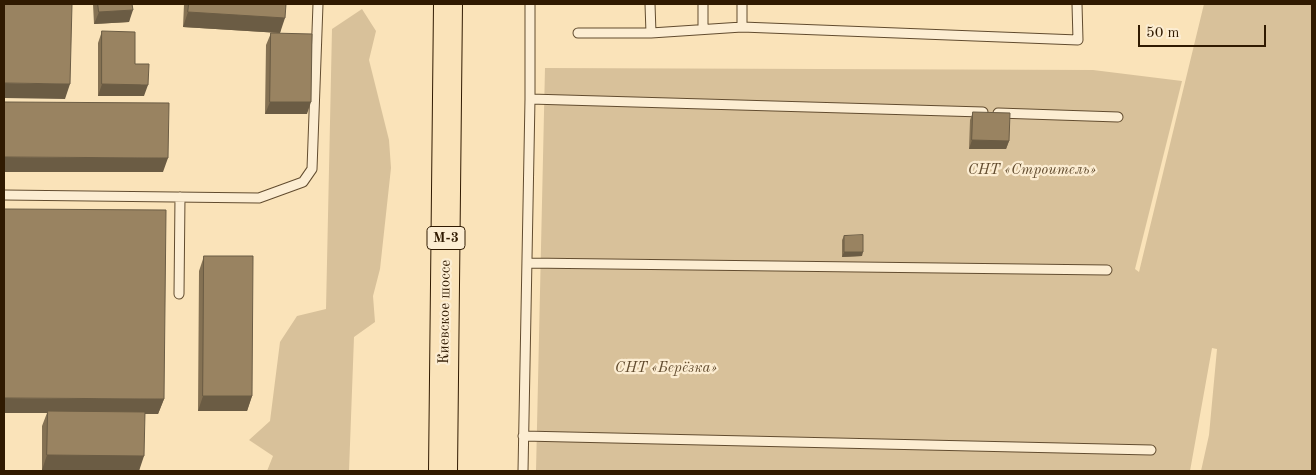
<!DOCTYPE html>
<meta charset="utf-8">
<style>
body{margin:0}
#map{position:relative;width:1316px;height:475px;overflow:hidden;background:#fae3b9;font-family:"Old Standard TT",serif}
canvas{display:block}
.frame{position:absolute;inset:0;border:5px solid #301a01;pointer-events:none}
.scale{position:absolute;left:1138px;top:25px;width:128px;height:22px;box-sizing:border-box;border:2px solid #301a01;border-top:0;padding-left:6px;font-size:15px;line-height:18px;white-space:nowrap;color:#301a01;-webkit-text-stroke:4px #fcedd2;paint-order:stroke}
</style>
<div id="map">
<canvas width="1316" height="475"></canvas>
<div class="frame"></div>
<div class="scale">50 m</div>
</div>
<script>
const c = document.querySelector('canvas').getContext('2d');
c.lineJoin = 'round';
function fillPath(path, color) { c.fillStyle = color; c.fill(path, 'evenodd'); }
function strokePath(path, color, width, dash) { c.strokeStyle = color; c.lineWidth = width; c.lineCap = dash ? 'butt' : 'round'; c.setLineDash(dash || []); c.stroke(path); }
function write(font, color, halo, rows, align = 'center') {
  c.font = font + ' "Old Standard TT",serif'; c.lineWidth = 4.5; c.setLineDash([]); c.textBaseline = 'middle'; c.strokeStyle = halo; c.fillStyle = color; for (const [text, x, y, turn = 0] of rows) {
    c.save(); c.translate(x, y); c.rotate((+turn || 0) * Math.PI / 180); c.textAlign = isNaN(turn) ? turn : align; if (halo) c.strokeText(text, 0, 0); c.fillText(text, 0, 0); c.restore();
  }
}
fillPath(new Path2D(`
 M 1204,4 L 1312,4 L 1312,471 L 1201,471 L 1209,435 L 1217,349 L 1212,348 L 1190,471 L 536,471 L 545,68 L 1093,70 L 1182,81 L 1135,269 L 1139,272 Z
 M 362,9 L 376,31 L 369,60 L 389,140 L 391,168 L 380,269 L 373,296 L 375,322 L 354,337 L 349,471 L 267,471 L 273,456 L 249,440 L 270,421 L 280,342 L 297,316 L 326,309 L 332,29 Z`), '#d8c19a');
const lane = new Path2D(`
 M 650,4 L 651,33
 M 703,4 L 703,28
 M 742,4 L 742,27
 M 578,33 L 651,33 L 742,27 L 1078,40 L 1077,4
 M 530,99 L 530,4
 M 998,113 L 1118,117
 M 4,195 L 259,198 L 303,182 L 312,169 L 318,4
 M 527,263 L 1107,270
 M 179,294 L 180,197
 M 523,436 L 1151,450
 M 523,471 L 530,99 L 983,112`);
const highway = new Path2D(`
 M 443,471 L 448,4`);
strokePath(lane, '#624c2f', 11);
strokePath(highway, '#301a01', 30);
strokePath(lane, '#fcedd2', 9);
strokePath(highway, '#fae3b9', 28);
fillPath(new Path2D(`
 M 93,4 L 132,4 L 129,22 L 94,24 Z
 M 184,4 L 286,4 L 280,33 L 183,27 Z
 M 102,31 L 135,64 L 144,96 L 98,96 L 98,43 Z
 M 271,33 L 307,114 L 265,114 L 266,45 Z
 M 973,112 L 1009,141 L 1006,149 L 969,149 L 970,120 Z
 M 844,236 L 862,256 L 842,257 L 842,240 Z
 M 204,256 L 252,396 L 247,411 L 198,411 L 199,271 Z
 M 164,399 L 158,414 L 145,414 L 139,471 L 42,470 L 42,426 L 47,413 L 4,413 Z`), '#847153');
fillPath(new Path2D(`
 M 133,10 L 129,22 L 94,24 L 99,12 Z
 M 188,12 L 285,18 L 280,33 L 183,27 Z
 M 4,83 L 70,84 L 65,99 L 4,98 Z
 M 102,84 L 148,85 L 144,96 L 98,96 Z
 M 270,102 L 311,102 L 307,114 L 265,114 Z
 M 972,140 L 1009,141 L 1006,149 L 969,149 Z
 M 4,157 L 168,158 L 163,172 L 4,172 Z
 M 844,252 L 863,252 L 862,256 L 842,257 Z
 M 203,396 L 252,396 L 247,411 L 198,411 Z
 M 4,398 L 164,399 L 158,414 L 48,413 L 48,411 L 47,413 L 4,413 Z
 M 47,455 L 144,456 L 139,471 L 42,470 Z`), '#6b5c44');
const building = new Path2D(`
 M 4,4 L 72,4 L 70,84 L 4,83 Z
 M 98,4 L 132,4 L 133,10 L 99,12 Z
 M 189,4 L 286,4 L 285,18 L 188,12 Z
 M 102,31 L 135,32 L 135,64 L 149,64 L 148,85 L 102,84 Z
 M 271,33 L 312,34 L 311,102 L 270,102 Z
 M 4,102 L 169,103 L 168,158 L 4,157 Z
 M 973,112 L 1010,113 L 1009,141 L 972,140 Z
 M 4,209 L 166,210 L 164,399 L 4,398 Z
 M 863,235 L 863,252 L 844,252 L 844,236 Z
 M 204,256 L 253,256 L 252,396 L 203,396 Z
 M 48,411 L 145,412 L 144,456 L 47,455 Z`);
fillPath(building, '#998361');
strokePath(building, '#6b5c44', 1);
for (const [x, y, w] of [
 [446,238,38]
]) { const box = new Path2D(); box.roundRect(x - w / 2, y - 11.5, w, 23, 4); c.fillStyle = '#fcedd2'; c.fill(box); strokePath(box, '#301a01', 1); }
write('bold 14px', '#301a01', null, [
 ["М-3",446,238]
]);
write('italic 15px', '#624c2f', '#fcedd2', [
 ["СНТ «Строитель»",1032,170],
 ["СНТ «Берёзка»",666,368]
]);
write('15px', '#301a01', '#fcedd2', [
 ["Киевское шоссе",445,312,-89]
]);
</script>
